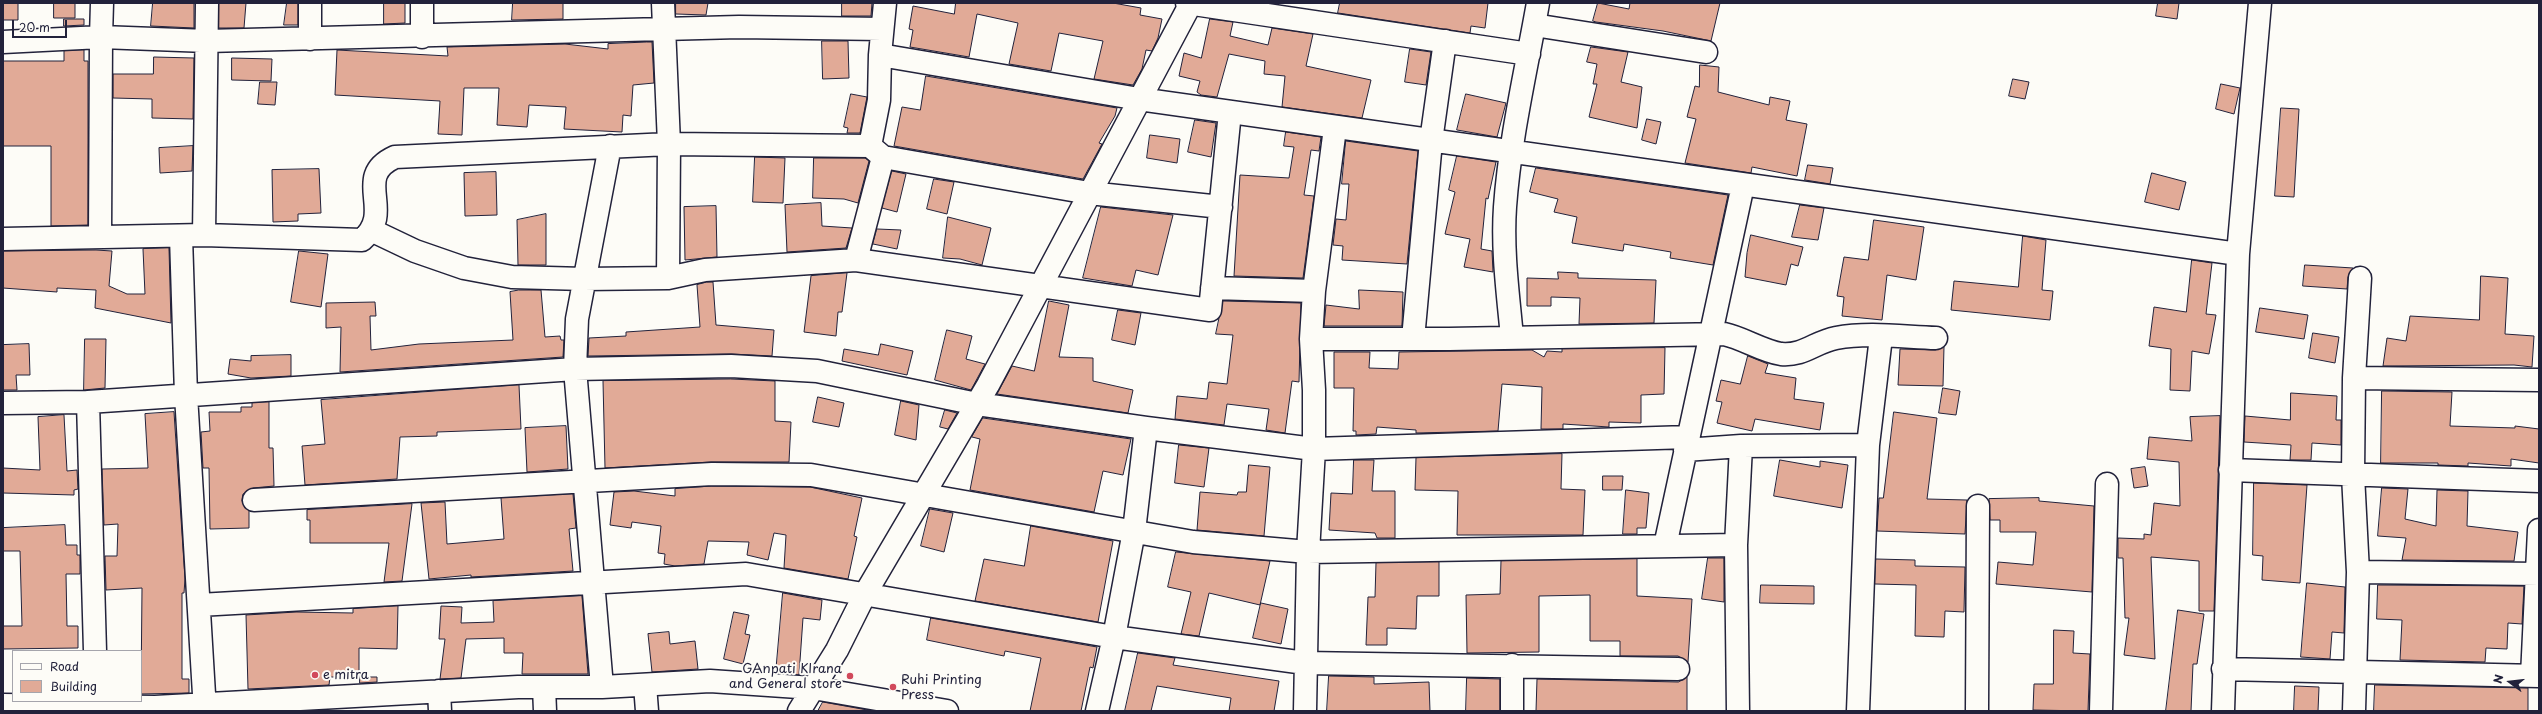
<!DOCTYPE html>
<style>
body{margin:0}
#map{position:relative;width:2542px;height:714px;overflow:hidden;background:#fdfcf7;font-family:"Playpen Sans",sans-serif}
canvas{display:block}
.frame{position:absolute;inset:0;border:4px solid #22223b;pointer-events:none}
.legend{position:absolute;left:12px;top:650px;width:130px;height:52px;box-sizing:border-box;background:#fdfcf7;border:1px solid #a5a5ac;margin:0;padding:5px 7px;list-style:none;font-size:12px;color:#22223b}
.legend li{display:flex;align-items:center;gap:8px;height:20px}
.legend b{width:20px;border:1px solid #a5a5ac}
.north{position:absolute;left:2490px;top:662px;width:40px;height:40px;-webkit-text-stroke:3px #fdfcf7;paint-order:stroke;rotate:285deg;font-size:11px;font-weight:700;line-height:16px;text-align:center;color:#22223b}
.north::after{content:'';display:block;margin:auto;width:14px;height:18px;background:#22223b;clip-path:polygon(50% 0,100% 100%,50% 72%,0 100%)}
.scale{position:absolute;left:12px;top:20px;width:55px;height:18px;box-sizing:border-box;border:2px solid #22223b;border-top:0;padding-left:5px;font-size:12px;line-height:14px;white-space:nowrap;color:#22223b;-webkit-text-stroke:3px #fdfcf7;paint-order:stroke}
</style>
<div id="map">
<canvas width="2542" height="714"></canvas>
<div class="frame"></div>
<ul class="legend">
<li><b style="height:5px;background:#fdfcf7"></b>Road</li>
<li><b style="height:11px;background:#e1aa97"></b>Building</li>
</ul>
<div class="north">N</div>
<div class="scale">20 m</div>
</div>
<script>
const c = document.querySelector('canvas').getContext('2d');
c.lineJoin = 'round';
function fillPath(path, color) { c.fillStyle = color; c.fill(path, 'evenodd'); }
function strokePath(path, color, width, dash) { c.strokeStyle = color; c.lineWidth = width; c.lineCap = dash ? 'butt' : 'round'; c.setLineDash(dash || []); c.stroke(path); }
function write(font, color, halo, rows, align = 'center') {
  c.font = font + ' "Playpen Sans",sans-serif'; c.lineWidth = 4; c.setLineDash([]); c.textBaseline = 'middle'; c.strokeStyle = halo; c.fillStyle = color; for (const [text, x, y, turn = 0] of rows) {
    c.save(); c.translate(x, y); c.rotate((+turn || 0) * Math.PI / 180); c.textAlign = isNaN(turn) ? turn : align; if (halo) c.strokeText(text, 0, 0); c.fillText(text, 0, 0); c.restore();
  }
}
const building = new Path2D(`
 M 3,3 L 18,3 L 18,20 L 3,20 Z
 M 54,3 L 75,3 L 75,18 L 54,18 Z
 M 153,3 L 194,3 L 194,28 L 151,26 Z
 M 219,3 L 246,3 L 244,28 L 219,28 Z
 M 287,3 L 298,3 L 298,25 L 284,25 Z
 M 384,3 L 405,3 L 405,23 L 384,24 Z
 M 513,3 L 563,3 L 563,19 L 512,20 Z
 M 676,3 L 708,3 L 706,15 L 676,14 Z
 M 842,3 L 872,3 L 871,16 L 842,16 Z
 M 956,3 L 1113,3 L 1141,8 L 1140,15 L 1162,19 L 1158,38 L 1152,51 L 1146,50 L 1142,69 L 1133,85 L 1094,79 L 1103,41 L 1059,33 L 1051,71 L 1009,64 L 1018,23 L 977,14 L 969,57 L 910,47 L 913,30 L 909,29 L 913,6 L 954,14 Z
 M 1340,3 L 1488,3 L 1485,28 L 1471,26 L 1470,33 L 1338,13 Z
 M 1598,3 L 1629,9 L 1630,3 L 1720,3 L 1711,41 L 1663,31 L 1596,22 L 1593,21 Z
 M 2158,3 L 2179,3 L 2177,19 L 2156,16 Z
 M 64,19 L 84,19 L 84,25 L 64,26 Z
 M 1210,19 L 1233,22 L 1230,36 L 1268,45 L 1272,28 L 1313,34 L 1306,66 L 1371,80 L 1362,118 L 1282,107 L 1285,76 L 1264,74 L 1265,61 L 1229,54 L 1217,97 L 1201,95 L 1197,92 L 1200,81 L 1179,76 L 1184,53 L 1201,58 Z
 M 822,41 L 848,41 L 849,78 L 823,79 Z
 M 647,42 L 652,42 L 654,83 L 633,85 L 631,116 L 623,115 L 622,132 L 564,129 L 566,107 L 529,105 L 527,127 L 497,125 L 499,88 L 464,88 L 462,135 L 438,134 L 440,101 L 335,95 L 337,50 L 448,56 L 447,47 L 565,44 L 608,49 L 608,44 Z
 M 1591,47 L 1628,52 L 1621,82 L 1642,87 L 1637,128 L 1589,117 L 1597,84 L 1593,84 L 1597,64 L 1587,62 Z
 M 1410,49 L 1431,52 L 1426,85 L 1405,82 Z
 M 84,50 L 84,61 L 88,61 L 88,225 L 51,226 L 51,146 L 3,146 L 3,61 L 64,61 L 64,51 Z
 M 154,57 L 194,58 L 193,119 L 152,118 L 152,99 L 113,98 L 113,74 L 153,74 Z
 M 232,58 L 272,59 L 271,81 L 232,80 Z
 M 1700,65 L 1719,67 L 1718,92 L 1769,105 L 1770,97 L 1790,101 L 1786,120 L 1807,124 L 1797,176 L 1752,167 L 1751,173 L 1685,163 L 1696,119 L 1687,117 L 1695,86 L 1699,87 Z
 M 926,76 L 1117,108 L 1115,116 L 1099,143 L 1102,144 L 1083,179 L 894,146 L 902,107 L 920,110 Z
 M 2013,79 L 2029,82 L 2025,99 L 2009,96 Z
 M 260,82 L 277,82 L 275,105 L 258,104 Z
 M 2221,84 L 2240,88 L 2234,114 L 2216,109 Z
 M 851,94 L 867,97 L 860,133 L 847,133 L 848,128 L 844,127 Z
 M 1466,94 L 1506,103 L 1497,137 L 1457,130 Z
 M 2281,108 L 2299,109 L 2294,197 L 2275,196 Z
 M 1647,119 L 1661,122 L 1656,144 L 1642,140 Z
 M 1195,120 L 1216,123 L 1211,157 L 1188,152 Z
 M 1286,132 L 1321,137 L 1319,151 L 1311,150 L 1304,195 L 1314,196 L 1303,278 L 1234,276 L 1240,175 L 1289,178 L 1294,147 L 1284,146 Z
 M 1150,135 L 1180,139 L 1177,163 L 1147,158 Z
 M 1346,141 L 1418,151 L 1407,264 L 1342,260 L 1343,246 L 1333,245 L 1336,219 L 1346,220 L 1349,184 L 1342,184 Z
 M 193,146 L 192,171 L 160,173 L 159,148 Z
 M 1457,156 L 1496,162 L 1488,199 L 1486,198 L 1481,249 L 1492,251 L 1493,272 L 1464,267 L 1470,239 L 1445,234 L 1455,192 L 1449,190 Z
 M 755,157 L 785,158 L 783,203 L 753,202 Z
 M 814,158 L 865,158 L 869,161 L 858,203 L 844,199 L 813,198 Z
 M 1808,165 L 1833,168 L 1830,184 L 1805,180 Z
 M 1536,168 L 1728,195 L 1713,265 L 1670,258 L 1671,252 L 1624,244 L 1623,251 L 1572,243 L 1577,217 L 1554,212 L 1558,199 L 1530,192 Z
 M 319,169 L 321,213 L 298,214 L 298,221 L 273,222 L 272,170 Z
 M 892,171 L 906,174 L 897,212 L 882,208 Z
 M 496,172 L 497,215 L 465,216 L 464,173 Z
 M 2152,173 L 2186,182 L 2179,210 L 2145,202 Z
 M 934,179 L 954,182 L 947,214 L 927,209 Z
 M 821,203 L 822,226 L 852,228 L 846,248 L 787,252 L 785,205 Z
 M 1800,205 L 1824,208 L 1818,240 L 1792,237 Z
 M 716,206 L 717,257 L 685,260 L 684,207 Z
 M 1101,207 L 1173,215 L 1158,275 L 1136,270 L 1132,286 L 1083,278 Z
 M 546,214 L 546,265 L 518,265 L 517,220 Z
 M 948,217 L 991,228 L 982,265 L 960,259 L 943,258 Z
 M 1874,220 L 1924,227 L 1916,280 L 1887,275 L 1882,320 L 1842,316 L 1844,297 L 1837,296 L 1844,257 L 1868,260 Z
 M 877,229 L 901,230 L 897,249 L 873,244 Z
 M 1751,235 L 1803,247 L 1798,266 L 1791,264 L 1786,285 L 1745,277 L 1747,253 Z
 M 2023,236 L 2046,240 L 2042,290 L 2053,291 L 2050,320 L 1951,310 L 1954,281 L 2018,287 Z
 M 169,248 L 171,323 L 95,308 L 96,290 L 57,288 L 57,292 L 3,288 L 3,251 L 96,250 L 112,251 L 109,286 L 127,294 L 145,294 L 143,249 Z
 M 299,251 L 328,254 L 321,307 L 291,302 Z
 M 2192,260 L 2212,263 L 2206,314 L 2216,315 L 2209,354 L 2192,351 L 2190,391 L 2170,390 L 2171,349 L 2149,346 L 2154,307 L 2186,312 Z
 M 2305,265 L 2353,268 L 2348,277 L 2347,289 L 2303,286 Z
 M 1558,272 L 1578,273 L 1578,278 L 1656,280 L 1654,323 L 1579,324 L 1580,298 L 1551,297 L 1551,306 L 1527,306 L 1527,278 L 1558,279 Z
 M 847,273 L 842,312 L 838,312 L 836,336 L 804,332 L 811,276 Z
 M 2481,276 L 2508,278 L 2505,334 L 2534,336 L 2532,367 L 2514,365 L 2383,366 L 2387,338 L 2406,341 L 2410,316 L 2479,320 Z
 M 707,282 L 713,282 L 716,325 L 774,330 L 772,356 L 731,354 L 588,356 L 589,338 L 626,336 L 626,332 L 700,327 L 697,285 Z
 M 519,290 L 541,290 L 545,337 L 560,336 L 561,340 L 564,340 L 563,357 L 340,372 L 341,327 L 326,328 L 326,303 L 375,302 L 376,316 L 370,316 L 371,350 L 419,344 L 513,340 L 510,292 Z
 M 1359,290 L 1403,292 L 1402,326 L 1324,326 L 1326,305 L 1359,309 Z
 M 1049,301 L 1069,305 L 1059,357 L 1093,358 L 1093,381 L 1133,390 L 1128,413 L 997,394 L 1012,366 L 1034,371 Z
 M 1223,301 L 1301,303 L 1299,382 L 1292,381 L 1285,433 L 1266,430 L 1269,409 L 1227,404 L 1224,425 L 1175,419 L 1177,396 L 1207,399 L 1209,382 L 1227,384 L 1233,335 L 1216,334 Z
 M 2260,308 L 2308,315 L 2304,339 L 2256,332 Z
 M 1118,310 L 1141,313 L 1135,345 L 1112,340 Z
 M 947,330 L 972,336 L 966,359 L 985,364 L 971,390 L 935,380 Z
 M 2313,333 L 2339,337 L 2335,363 L 2309,358 Z
 M 85,339 L 106,339 L 105,388 L 84,390 Z
 M 29,344 L 30,375 L 16,375 L 17,390 L 3,390 L 3,345 Z
 M 881,344 L 913,351 L 907,375 L 842,361 L 844,349 L 878,355 Z
 M 1944,347 L 1943,386 L 1898,385 L 1900,349 L 1935,350 Z
 M 1665,348 L 1664,394 L 1641,395 L 1641,423 L 1609,422 L 1609,427 L 1563,424 L 1563,429 L 1541,429 L 1542,387 L 1502,384 L 1498,431 L 1416,433 L 1416,430 L 1377,427 L 1376,434 L 1356,435 L 1356,431 L 1353,431 L 1354,388 L 1334,388 L 1334,352 L 1370,352 L 1369,368 L 1398,369 L 1399,352 L 1532,350 L 1544,357 L 1547,351 L 1562,352 L 1562,349 Z
 M 291,355 L 291,376 L 251,378 L 228,374 L 230,359 L 251,361 L 251,356 Z
 M 1748,356 L 1768,364 L 1765,373 L 1796,378 L 1794,399 L 1824,403 L 1820,430 L 1755,419 L 1752,431 L 1717,423 L 1722,402 L 1716,401 L 1721,380 L 1740,384 Z
 M 731,379 L 775,381 L 775,421 L 791,422 L 789,462 L 711,462 L 605,468 L 603,381 Z
 M 519,385 L 521,429 L 437,432 L 437,436 L 400,437 L 397,479 L 305,485 L 302,446 L 325,444 L 321,400 Z
 M 1943,388 L 1960,391 L 1956,415 L 1939,413 Z
 M 2382,391 L 2452,392 L 2450,426 L 2515,428 L 2515,426 L 2539,429 L 2539,463 L 2511,459 L 2511,466 L 2468,463 L 2468,466 L 2438,465 L 2438,463 L 2381,463 Z
 M 2291,393 L 2337,396 L 2336,420 L 2341,420 L 2341,445 L 2312,443 L 2311,460 L 2290,460 L 2291,445 L 2244,442 L 2245,416 L 2290,420 Z
 M 818,397 L 844,403 L 839,427 L 813,422 Z
 M 901,401 L 919,405 L 916,440 L 895,435 Z
 M 269,402 L 269,448 L 273,448 L 274,486 L 253,488 L 243,494 L 242,501 L 249,511 L 249,528 L 210,529 L 209,468 L 203,468 L 201,432 L 210,431 L 209,412 L 241,412 L 241,407 L 252,407 L 252,403 Z
 M 945,410 L 957,413 L 948,429 L 940,427 Z
 M 174,412 L 185,579 L 184,593 L 182,593 L 182,679 L 189,679 L 189,693 L 141,694 L 142,588 L 106,590 L 105,556 L 117,556 L 118,524 L 104,525 L 102,469 L 148,468 L 145,414 Z
 M 1894,412 L 1937,418 L 1927,499 L 1967,500 L 1965,534 L 1877,531 L 1879,498 L 1883,498 Z
 M 64,415 L 67,471 L 77,470 L 78,489 L 74,490 L 74,495 L 3,493 L 3,468 L 40,470 L 38,417 Z
 M 2220,416 L 2214,611 L 2199,611 L 2199,561 L 2151,557 L 2155,659 L 2124,655 L 2129,618 L 2125,618 L 2123,558 L 2118,558 L 2118,538 L 2144,539 L 2144,534 L 2151,535 L 2154,503 L 2180,506 L 2179,462 L 2147,459 L 2149,437 L 2192,441 L 2190,417 Z
 M 983,418 L 1131,439 L 1123,475 L 1103,471 L 1094,512 L 970,490 L 980,439 L 972,437 Z
 M 566,426 L 568,469 L 527,472 L 525,428 Z
 M 1179,445 L 1209,448 L 1204,487 L 1175,483 Z
 M 1562,454 L 1561,489 L 1585,490 L 1583,535 L 1457,535 L 1458,491 L 1415,490 L 1416,458 Z
 M 1354,460 L 1374,460 L 1372,491 L 1395,491 L 1395,538 L 1377,538 L 1375,533 L 1329,530 L 1331,493 L 1352,494 Z
 M 1780,460 L 1820,467 L 1820,461 L 1848,465 L 1842,508 L 1774,496 Z
 M 1249,465 L 1270,467 L 1264,536 L 1197,530 L 1200,492 L 1237,495 L 1238,492 L 1246,492 Z
 M 2145,467 L 2148,486 L 2134,488 L 2131,469 Z
 M 1603,476 L 1623,476 L 1622,490 L 1603,490 Z
 M 2254,483 L 2307,485 L 2300,583 L 2262,580 L 2263,556 L 2253,555 Z
 M 712,486 L 810,487 L 862,498 L 854,536 L 857,537 L 848,579 L 784,568 L 786,535 L 774,533 L 768,560 L 747,555 L 749,542 L 708,541 L 704,564 L 675,566 L 664,564 L 665,554 L 658,553 L 661,526 L 632,522 L 631,528 L 610,525 L 614,492 L 634,491 L 675,496 L 675,489 Z
 M 2382,488 L 2408,489 L 2405,519 L 2436,526 L 2437,490 L 2468,491 L 2467,526 L 2518,532 L 2514,561 L 2402,560 L 2406,538 L 2378,536 Z
 M 1626,490 L 1649,493 L 1646,528 L 1637,528 L 1637,534 L 1623,534 Z
 M 573,494 L 576,528 L 569,529 L 573,571 L 471,577 L 471,575 L 429,579 L 421,503 L 445,502 L 447,544 L 504,539 L 501,498 Z
 M 2039,498 L 2039,501 L 2094,506 L 2092,592 L 1996,584 L 1998,562 L 2033,565 L 2036,532 L 2000,532 L 2000,520 L 1990,520 L 1989,499 Z
 M 412,504 L 402,581 L 384,582 L 389,543 L 310,543 L 310,520 L 307,520 L 307,510 Z
 M 930,509 L 953,513 L 944,552 L 921,546 Z
 M 65,525 L 66,545 L 77,545 L 77,555 L 80,555 L 80,574 L 66,574 L 67,626 L 78,626 L 78,648 L 3,649 L 3,626 L 22,626 L 20,551 L 3,551 L 3,528 Z
 M 1031,526 L 1113,541 L 1098,622 L 975,601 L 984,559 L 1024,566 Z
 M 1176,552 L 1270,561 L 1260,605 L 1209,593 L 1199,636 L 1181,634 L 1191,592 L 1168,587 Z
 M 1708,558 L 1724,558 L 1724,602 L 1702,599 Z
 M 1637,559 L 1637,596 L 1692,599 L 1688,662 L 1678,656 L 1620,656 L 1620,641 L 1590,641 L 1590,595 L 1539,596 L 1539,652 L 1467,653 L 1466,595 L 1500,594 L 1501,561 Z
 M 1876,559 L 1915,560 L 1915,566 L 1965,567 L 1964,612 L 1945,611 L 1944,637 L 1915,636 L 1916,585 L 1875,584 Z
 M 1439,562 L 1439,596 L 1417,596 L 1416,629 L 1387,628 L 1387,645 L 1366,645 L 1368,597 L 1375,597 L 1376,563 Z
 M 2307,583 L 2345,587 L 2344,633 L 2332,632 L 2330,659 L 2301,657 Z
 M 1761,585 L 1814,586 L 1814,604 L 1760,603 Z
 M 2378,585 L 2524,586 L 2522,624 L 2508,623 L 2507,649 L 2486,648 L 2485,662 L 2400,660 L 2402,620 L 2377,619 Z
 M 783,593 L 822,600 L 820,620 L 803,618 L 799,675 L 776,673 Z
 M 582,596 L 588,674 L 522,674 L 523,653 L 504,653 L 504,638 L 466,639 L 461,678 L 440,679 L 445,639 L 439,639 L 441,606 L 462,607 L 461,623 L 494,622 L 493,601 Z
 M 1261,603 L 1288,609 L 1281,644 L 1253,638 Z
 M 398,606 L 397,649 L 359,648 L 359,677 L 330,677 L 329,685 L 248,689 L 246,615 L 296,612 L 353,613 L 353,609 Z
 M 2178,610 L 2204,614 L 2197,664 L 2193,664 L 2191,711 L 2166,711 Z
 M 734,612 L 749,615 L 745,634 L 750,635 L 743,664 L 724,659 Z
 M 931,618 L 1097,647 L 1093,668 L 1090,667 L 1081,711 L 1030,711 L 1041,658 L 1005,651 L 1004,656 L 927,640 Z
 M 2054,630 L 2074,631 L 2073,653 L 2090,654 L 2088,711 L 2033,710 L 2034,684 L 2053,684 Z
 M 669,632 L 670,644 L 695,641 L 698,669 L 652,672 L 648,634 Z
 M 1138,653 L 1175,658 L 1173,665 L 1279,681 L 1274,711 L 1229,711 L 1231,698 L 1157,686 L 1151,711 L 1125,711 Z
 M 1329,676 L 1374,677 L 1374,684 L 1429,682 L 1430,711 L 1327,711 Z
 M 360,677 L 377,677 L 377,682 L 360,683 Z
 M 1687,677 L 1687,711 L 1536,711 L 1537,679 L 1678,682 Z
 M 1467,678 L 1500,679 L 1500,711 L 1466,711 Z
 M 2375,685 L 2528,688 L 2528,711 L 2374,711 Z
 M 2295,686 L 2319,687 L 2318,711 L 2294,711 Z
 M 823,702 L 873,711 L 818,711 Z`);
fillPath(building, '#e1aa97');
strokePath(building, '#22223b', 1);
const minor = new Path2D(`
 M 310,3 L 310,39
 M 422,3 L 422,37
 M 663,3 L 669,144 L 668,278
 M 885,3 L 880,55 L 879,100 L 870,146 L 883,157 L 856,260 L 1210,310 L 1230,112
 M 1187,3 L 1529,54
 M 1534,25 L 1706,52
 M 3,42 L 101,37 L 102,3
 M 880,55 L 1139,99 L 2238,254
 M 1335,128 L 1314,291 L 1311,339 L 1314,390 L 1314,449 L 1688,437
 M 883,157 L 1089,193 L 1221,207
 M 373,231 L 415,251 L 464,268 L 512,277 L 584,279 L 668,278 L 705,270 L 856,260
 M 204,235 L 207,3
 M 181,236 L 186,395 L 205,711
 M 100,237 L 101,37 L 207,41 L 739,27 L 882,29
 M 3,239 L 204,235 L 362,240 C 396,211 351,177 395,157 L 669,144 L 870,146
 M 1212,288 L 1314,291
 M 1512,337 C 1508,294 1502,250 1505,207 C 1510,138 1526,71 1538,3
 M 1311,339 L 1449,339 L 1724,334 C 1743,338 1762,351 1781,354 C 1804,356 1815,342 1836,338 C 1868,332 1904,337 1936,338
 M 1413,339 L 1431,141 L 1445,41
 M 2354,378 L 2539,380
 M 88,402 L 575,369 L 731,366 L 817,371 L 977,404 L 1146,428 L 1314,449 L 1308,552 L 1305,711
 M 3,403 L 88,402 L 95,651
 M 1685,450 L 1741,446 L 1868,445
 M 2230,470 L 2539,481
 M 254,500 L 712,474 L 811,475 L 1193,542 L 1308,552 L 1736,545
 M 1665,546 L 1743,185
 M 2358,572 L 2539,574
 M 199,605 L 746,574 L 1114,637 L 1305,663 L 1678,669
 M 1512,665 L 1512,711
 M 2223,669 L 2539,676
 M 2532,676 L 2539,530
 M 645,685 L 647,711
 M 544,687 L 545,711
 M 602,687 L 575,369 L 577,319 L 610,146
 M 439,691 L 440,711
 M 3,705 L 155,707 L 518,687 L 602,687 L 710,681 L 813,688 L 947,711
 M 799,711 L 837,650 L 865,594 L 988,385 L 1191,3
 M 1097,711 L 1114,637 L 1134,531 L 1146,428
 M 1738,711 L 1736,545 L 1741,446
 M 1858,711 L 1868,445 L 1881,337
 M 1977,711 L 1978,506
 M 2101,711 L 2107,484
 M 2223,711 L 2238,254 L 2260,3
 M 2354,711 L 2358,572 L 2353,475 L 2354,378 L 2360,278`);
strokePath(minor, '#22223b', 25);
strokePath(minor, '#fdfcf7', 22);
for (const [x, y, r, color] of [
 [315,675,4,"#d1495b"],
 [850,676,4,"#d1495b"],
 [893,687,4,"#d1495b"]
]) { const dot = new Path2D(); dot.arc(x, y, r, 0, 2 * Math.PI); c.fillStyle = color; c.fill(dot); strokePath(dot, '#fdfcf7', 1.5); }
write('13px', '#22223b', '#fdfcf7', [
 ["GAnpati KIrana",842,669,"right"],
 ["and General store",842,684,"right"],
 ["e mitra",323,675],
 ["Ruhi Printing",901,680],
 ["Press",901,695]
], 'left');
</script>
